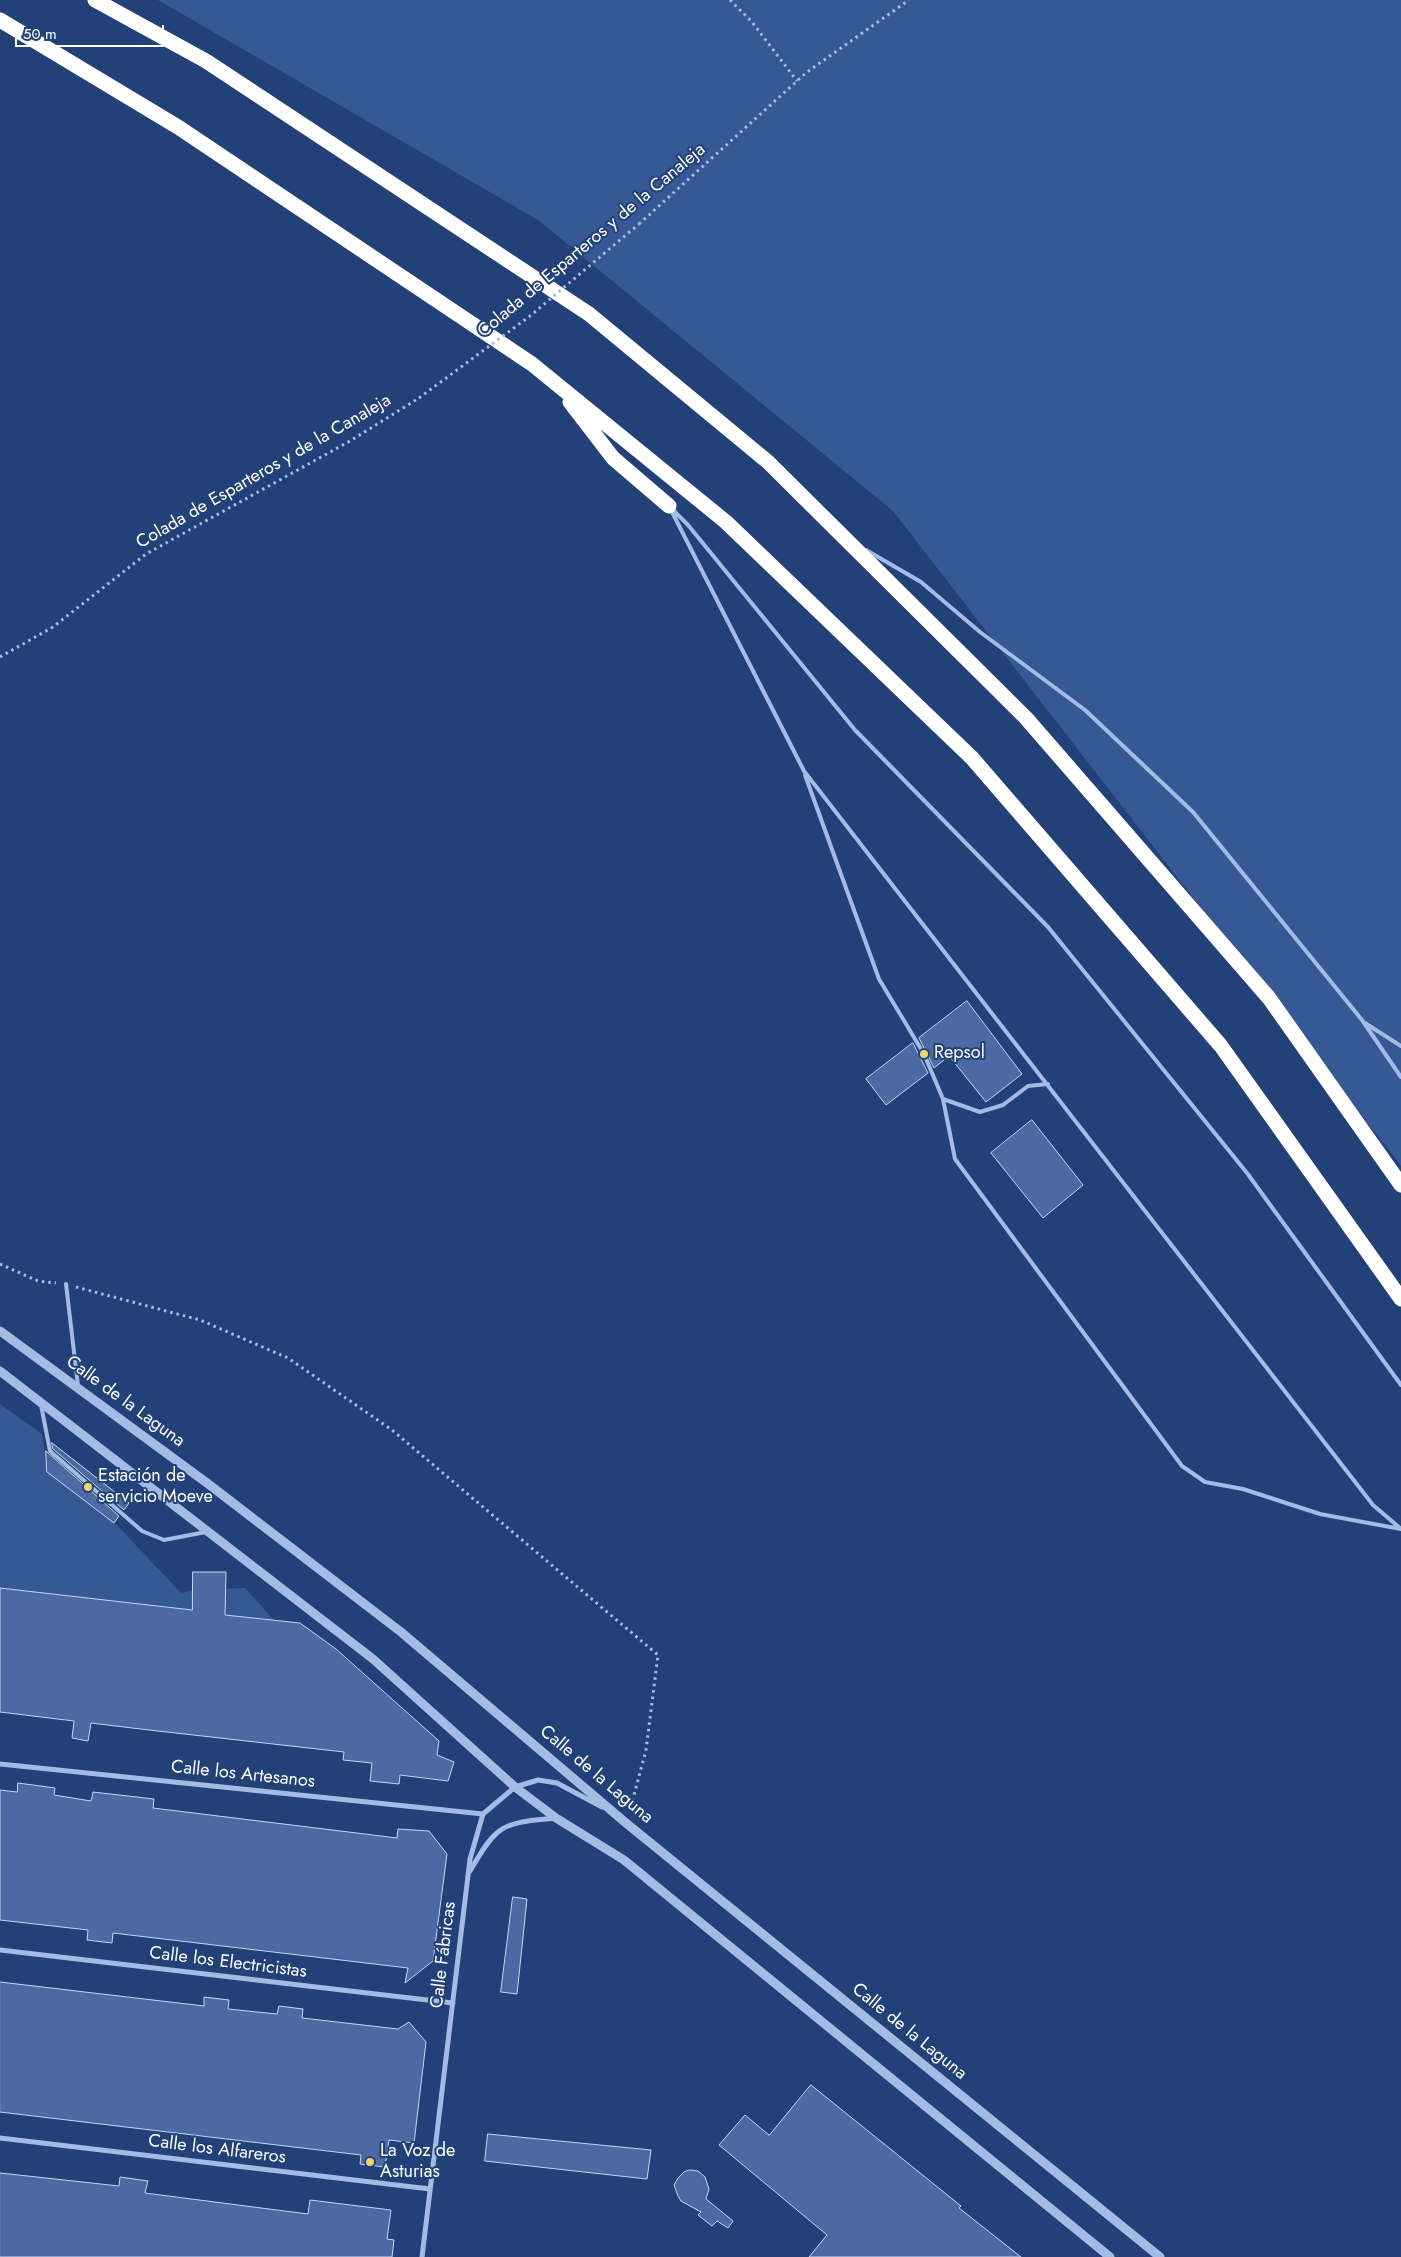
<!DOCTYPE html>
<meta charset="utf-8">
<style>
body{margin:0}
#map{position:relative;width:1401px;height:2257px;overflow:hidden;background:#224178;font-family:Jost,sans-serif}
canvas{display:block}
.scale{position:absolute;left:15px;top:25px;width:149px;height:22px;box-sizing:border-box;border:2px solid #fff;border-top:0;padding-left:6px;font-size:15px;line-height:18px;white-space:nowrap;color:#fff;-webkit-text-stroke:4px #224178;paint-order:stroke}
</style>
<div id="map">
<canvas width="1401" height="2257"></canvas>
<div class="scale">50 m</div>
</div>
<script>
const c = document.querySelector('canvas').getContext('2d');
c.lineJoin = 'round';
function fillPath(path, color) { c.fillStyle = color; c.fill(path, 'evenodd'); }
function strokePath(path, color, width, dash) { c.strokeStyle = color; c.lineWidth = width; c.lineCap = dash ? 'butt' : 'round'; c.setLineDash(dash || []); c.stroke(path); }
function write(font, color, halo, rows, align = 'center') {
  c.font = font + ' Jost,sans-serif'; c.lineWidth = 4; c.setLineDash([]); c.textBaseline = 'middle'; c.strokeStyle = halo; c.fillStyle = color; for (const [text, x, y, turn = 0] of rows) {
    c.save(); c.translate(x, y); c.rotate((+turn || 0) * Math.PI / 180); c.textAlign = isNaN(turn) ? turn : align; if (halo) c.strokeText(text, 0, 0); c.fillText(text, 0, 0); c.restore();
  }
}
fillPath(new Path2D(`
 M 158,0 L 1401,0 L 1401,1166 L 893,511 L 538,220 Z
 M 0,1404 L 42,1434 L 47,1468 L 115,1523 L 181,1593 L 192,1590 L 245,1588 L 275,1621 L 0,1588 Z`), '#365996');
const building = new Path2D(`
 M 967,1001 L 1022,1074 L 986,1102 L 949,1056 L 934,1068 L 919,1038 Z
 M 913,1043 L 928,1073 L 886,1105 L 866,1079 Z
 M 1032,1120 L 1083,1185 L 1043,1218 L 991,1153 Z
 M 52,1443 L 129,1503 L 124,1510 L 53,1449 Z
 M 46,1451 L 119,1516 L 114,1523 L 47,1472 Z
 M 193,1572 L 226,1572 L 225,1615 L 300,1623 L 336,1649 L 439,1741 L 437,1755 L 454,1762 L 448,1781 L 400,1775 L 399,1784 L 370,1781 L 372,1763 L 343,1760 L 344,1752 L 149,1730 L 91,1723 L 88,1741 L 72,1738 L 74,1721 L 0,1712 L 0,1588 L 192,1610 Z
 M 18,1783 L 55,1788 L 54,1795 L 91,1801 L 93,1792 L 154,1799 L 153,1808 L 373,1835 L 397,1838 L 398,1829 L 429,1831 L 447,1854 L 433,1961 L 405,1983 L 408,1968 L 113,1933 L 112,1943 L 87,1940 L 88,1930 L 0,1920 L 0,1790 L 17,1792 Z
 M 513,1897 L 527,1899 L 517,1994 L 501,1992 Z
 M 0,1982 L 204,2006 L 204,1997 L 229,2000 L 228,2009 L 277,2014 L 279,2006 L 303,2009 L 302,2018 L 398,2029 L 409,2022 L 426,2042 L 414,2143 L 389,2140 L 385,2167 L 360,2164 L 361,2155 L 0,2112 Z
 M 811,2085 L 961,2206 L 959,2208 L 1021,2257 L 809,2257 L 827,2235 L 719,2145 L 745,2115 L 769,2135 Z
 M 488,2134 L 651,2150 L 647,2179 L 485,2161 Z
 M 690,2170 L 698,2171 L 705,2177 L 709,2189 L 706,2199 L 733,2221 L 728,2228 L 717,2221 L 712,2226 L 698,2215 L 701,2212 L 681,2201 L 678,2196 L 674,2185 L 678,2178 L 684,2172 Z
 M 0,2173 L 119,2186 L 120,2177 L 148,2181 L 145,2193 L 308,2214 L 310,2200 L 391,2210 L 387,2239 L 394,2240 L 392,2257 L 0,2257 Z`);
fillPath(building, '#4b6aa3');
strokePath(building, '#c6d7f3', 1);
strokePath(new Path2D(`
 M 730,0 L 752,22 L 797,81
 M 639,224 L 807,72 L 909,0
 M 0,657 L 53,627 L 146,554 L 350,441 L 419,398
 M 0,1264 L 38,1281 L 56,1283
 M 76,1287 L 200,1320 L 288,1358 L 392,1430 L 658,1655 L 646,1750 L 630,1810`), '#a4bbe4', 3, [2.5, 4]);
strokePath(new Path2D(`
 M 670,508 L 804,771 L 1373,1505 L 1401,1529
 M 673,510 L 688,525 L 855,730 L 1048,927 L 1247,1173 L 1401,1385
 M 866,550 L 921,582 L 980,632 L 1085,710 L 1193,812 L 1362,1020 L 1401,1077
 M 805,775 L 879,979 L 924,1054 L 943,1099 L 955,1159 L 1182,1466 L 1205,1482 L 1243,1489 L 1320,1514 L 1401,1529
 M 1365,1023 L 1401,1046
 M 943,1099 L 980,1112 L 1003,1105 L 1028,1086 L 1048,1084
 M 66,1284 L 78,1386
 M 41,1405 L 50,1451 L 142,1531 L 164,1540 L 206,1532`), '#a4bbe4', 4);
strokePath(new Path2D(`
 M 0,1764 L 483,1814
 M 470,1871 C 478,1858 486,1842 498,1832 C 512,1820 539,1820 556,1818
 M 0,1950 L 453,2003
 M 0,2138 L 430,2189
 M 422,2257 L 470,1859 L 483,1814 L 515,1787 L 538,1780 L 557,1783 L 602,1807`), '#a4bbe4', 5);
strokePath(new Path2D(`
 M 0,1331 L 207,1483 L 401,1632 L 626,1823 L 1160,2257
 M 0,1371 L 373,1659 L 515,1787 L 556,1818 L 624,1860 L 1110,2257`), '#a4bbe4', 9);
strokePath(new Path2D(`
 M 95,0 L 206,61 L 589,314 L 768,462 L 1026,718 L 1269,998 L 1401,1185
 M 0,20 L 178,127 L 532,364 L 726,522 L 972,758 L 1221,1046 L 1401,1299
 M 570,402 L 613,458 L 669,506`), '#fff', 15);
strokePath(new Path2D(`
 M 419,398 L 530,316 L 639,224`), '#a4bbe4', 3, [2.5, 4]);
for (const [x, y, r, color] of [
 [924,1054,5,"#efd466"],
 [88,1487,5,"#efd466"],
 [370,2162,5,"#efd466"]
]) { const dot = new Path2D(); dot.arc(x, y, r, 0, 2 * Math.PI); c.fillStyle = color; c.fill(dot); strokePath(dot, '#224178', 2); }
write('18px', '#fff', '#224178', [
 ["Colada de Esparteros y de la Canaleja",592,241,-40],
 ["Colada de Esparteros y de la Canaleja",264,472,-30],
 ["Calle de la Laguna",125,1402,36],
 ["Calle los Artesanos",243,1775,6],
 ["Calle de la Laguna",596,1775,40],
 ["Calle Fábricas",444,1955,-83],
 ["Calle los Electricistas",228,1963,7],
 ["Calle de la Laguna",909,2032,39],
 ["Calle los Alfareros",217,2150,7]
]);
write('18px', '#fff', '#224178', [
 ["Repsol",934,1054],
 ["Estación de",98,1477],
 ["servicio Moeve",98,1498],
 ["La Voz de",380,2152],
 ["Asturias",380,2173]
], 'left');
</script>
